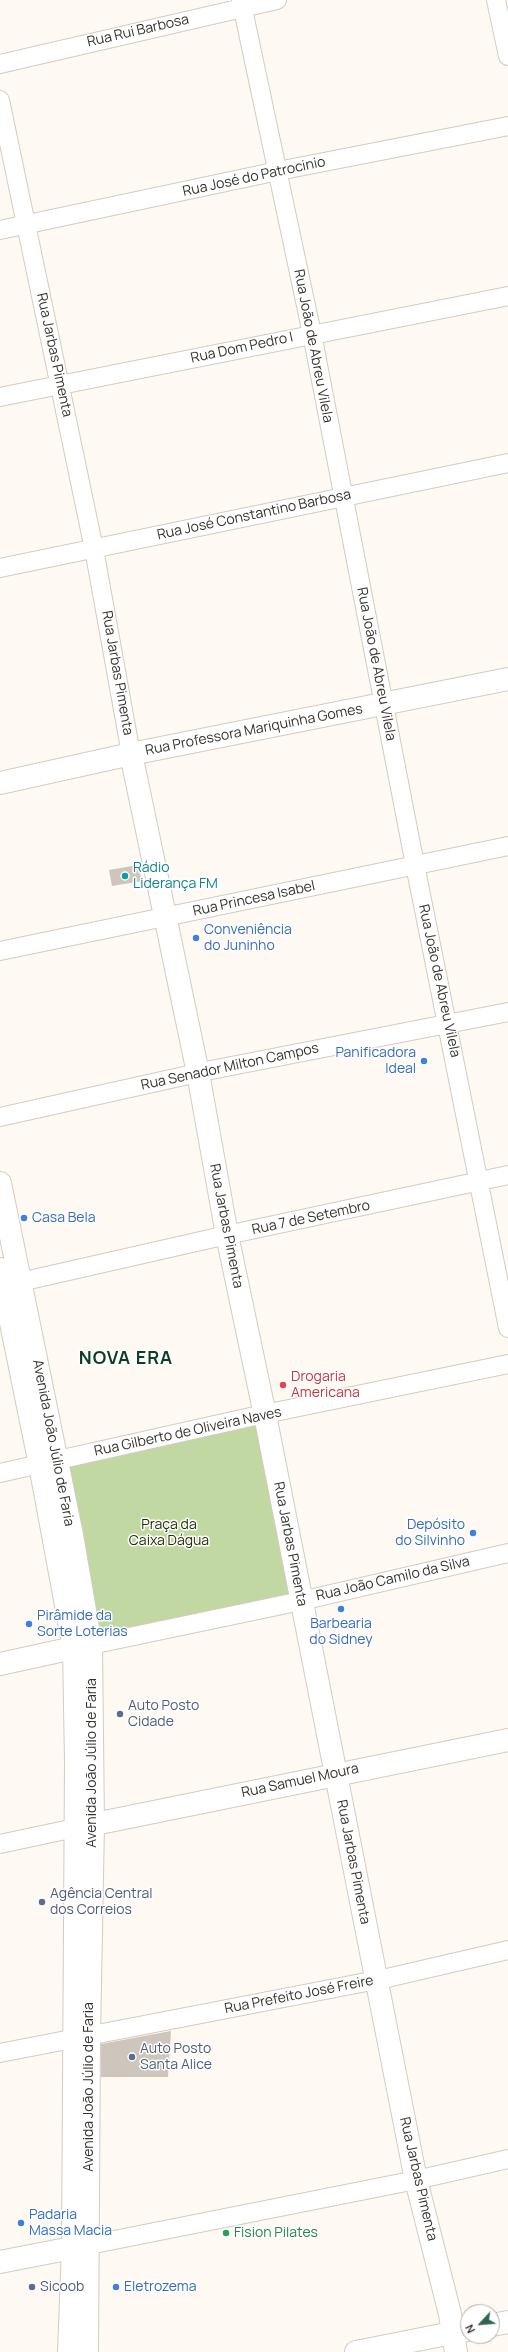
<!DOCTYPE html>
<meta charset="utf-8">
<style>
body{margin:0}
#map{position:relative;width:508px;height:2352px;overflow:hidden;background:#fff9f3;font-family:Manrope,sans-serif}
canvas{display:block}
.north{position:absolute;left:460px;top:2304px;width:40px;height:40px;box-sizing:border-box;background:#fff;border:1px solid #afadab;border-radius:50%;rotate:244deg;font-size:11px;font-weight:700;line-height:16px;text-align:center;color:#36322e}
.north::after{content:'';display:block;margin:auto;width:14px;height:18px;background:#2f674e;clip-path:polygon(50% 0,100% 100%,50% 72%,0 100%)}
</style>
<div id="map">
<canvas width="508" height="2352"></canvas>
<div class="north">N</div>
</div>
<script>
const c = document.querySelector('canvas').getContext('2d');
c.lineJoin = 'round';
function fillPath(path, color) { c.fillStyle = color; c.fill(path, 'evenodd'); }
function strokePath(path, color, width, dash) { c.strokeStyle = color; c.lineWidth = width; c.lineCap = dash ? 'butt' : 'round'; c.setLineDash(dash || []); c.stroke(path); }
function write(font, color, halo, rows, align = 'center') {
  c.font = font + ' Manrope,sans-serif'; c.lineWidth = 3; c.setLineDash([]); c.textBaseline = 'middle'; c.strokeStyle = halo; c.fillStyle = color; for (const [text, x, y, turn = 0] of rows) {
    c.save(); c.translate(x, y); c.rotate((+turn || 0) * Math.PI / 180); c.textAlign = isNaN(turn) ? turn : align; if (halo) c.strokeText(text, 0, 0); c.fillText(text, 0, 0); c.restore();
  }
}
fillPath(new Path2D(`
 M 264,1424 L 294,1596 L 93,1638 L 62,1464 Z`), '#c2d8a2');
fillPath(new Path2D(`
 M 138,865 L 142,881 L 112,886 L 109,870 Z
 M 171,2031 L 168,2077 L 101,2077 L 101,2044 Z`), '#cec5bc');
const street = new Path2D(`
 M 241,0 L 312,334 L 415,865 L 508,1328
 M 496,0 L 508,56
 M 0,64 L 277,0
 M 0,100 L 94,549 L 131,754
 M 0,230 L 278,171 L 508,126
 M 0,397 L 508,296
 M 0,568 L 508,463
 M 0,951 L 508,846
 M 0,1117 L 211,1070 L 508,1012
 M 7,1285 L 227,1235 L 508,1175
 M 0,1473 L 255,1416 L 508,1364
 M 91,1645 L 301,1601 L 508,1553
 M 0,1844 L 75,1828
 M 0,2053 L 387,1978 L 508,1950
 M 89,2245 L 416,2180 L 508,2159`);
const secondary = new Path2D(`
 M 131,754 L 198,1073 L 227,1235 L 265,1415 L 416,2180 L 450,2314 L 456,2352
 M 0,783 L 131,754 L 508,679
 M 0,1183 L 72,1535 L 91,1645 L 93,1825 L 89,2036 L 87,2352
 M 0,1269 L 40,1465 L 74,1648 L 76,1762 L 73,2248 L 69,2352
 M 0,1664 L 87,1645
 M 80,1827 L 508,1740
 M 0,2262 L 87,2245
 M 492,2325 L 508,2322
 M 356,2352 L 467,2330`);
strokePath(street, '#d4cbc1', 20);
strokePath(secondary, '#d4cbc1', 24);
strokePath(street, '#fff', 18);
strokePath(secondary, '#fff', 22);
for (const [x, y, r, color] of [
 [125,876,4,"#0f9aa8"],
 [196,938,4,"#3f7fe0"],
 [424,1061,4,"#3f7fe0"],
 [24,1218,4,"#3f7fe0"],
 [283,1385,4,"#e0444e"],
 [473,1533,4,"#3f7fe0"],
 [341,1609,4,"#3f7fe0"],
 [29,1624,4,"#3f7fe0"],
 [120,1714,4,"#5c6f8a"],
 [42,1902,4,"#5c6f8a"],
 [132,2057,4,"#5c6f8a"],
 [21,2223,4,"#3f7fe0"],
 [226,2233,4,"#2e9e5b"],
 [32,2287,4,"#5c6f8a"],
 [116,2287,4,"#3f7fe0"]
]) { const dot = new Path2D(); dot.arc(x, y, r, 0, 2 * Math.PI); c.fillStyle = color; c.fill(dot); strokePath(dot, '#fff', 1.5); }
write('14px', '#36322e', '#fff', [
 ["Rua Rui Barbosa",138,31,-13],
 ["Rua José do Patrocinio",254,177,-12],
 ["Rua João de Abreu Vilela",313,346,79],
 ["Rua Dom Pedro I",242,348,-12],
 ["Rua Jarbas Pimenta",54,355,78],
 ["Rua José Constantino Barbosa",254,515,-12],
 ["Rua João de Abreu Vilela",376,664,79],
 ["Rua Jarbas Pimenta",117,673,80],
 ["Rua Professora Mariquinha Gomes",254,730,-11],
 ["Rua Princesa Isabel",254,899,-12],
 ["Rua João de Abreu Vilela",439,981,78],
 ["Rua Senador Milton Campos",230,1067,-12],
 ["Rua 7 de Setembro",311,1218,-12],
 ["Rua Jarbas Pimenta",226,1226,79],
 ["Rua Gilberto de Oliveira Naves",188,1432,-12],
 ["Avenida João Júlio de Faria",53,1443,79],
 ["Rua Jarbas Pimenta",290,1544,79],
 ["Rua João Camilo da Silva",393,1579,-13],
 ["Avenida João Júlio de Faria",92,1763,-90],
 ["Rua Samuel Moura",300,1781,-12],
 ["Rua Jarbas Pimenta",353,1862,79],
 ["Rua Prefeito José Freire",299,1995,-11],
 ["Avenida João Júlio de Faria",89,2087,-90],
 ["Rua Jarbas Pimenta",418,2179,77]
]);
write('14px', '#0d838f', '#fff', [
 ["Rádio",133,868],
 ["Liderança FM",133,884]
], 'left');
write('14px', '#366cbe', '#fff', [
 ["Conveniência",204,930],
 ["do Juninho",204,946],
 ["Panificadora",416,1053,"right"],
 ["Ideal",416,1069,"right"],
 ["Casa Bela",32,1218],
 ["Depósito",465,1525,"right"],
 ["do Silvinho",465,1541,"right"],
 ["Pirâmide da",37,1616],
 ["Sorte Loterias",37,1632],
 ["Barbearia",341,1624,"center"],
 ["do Sidney",341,1640,"center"],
 ["Padaria",29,2215],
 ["Massa Macia",29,2231],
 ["Eletrozema",124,2287]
], 'left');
write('14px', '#be3a42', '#fff', [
 ["Drogaria",291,1377],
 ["Americana",291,1393]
], 'left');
write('14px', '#222f04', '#fff', [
 ["Praça da",169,1525],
 ["Caixa Dágua",169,1541]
]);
write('14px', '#4e5e75', '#fff', [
 ["Auto Posto",128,1706],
 ["Cidade",128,1722],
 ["Agência Central",50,1894],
 ["dos Correios",50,1910],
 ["Auto Posto",140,2049],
 ["Santa Alice",140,2065],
 ["Sicoob",40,2287]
], 'left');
write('14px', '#27864d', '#fff', [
 ["Fision Pilates",234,2233]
], 'left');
c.letterSpacing = '1px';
write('bold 18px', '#0e3d2b', '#fff', [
 ["NOVA ERA",126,1359]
]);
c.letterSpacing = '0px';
</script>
